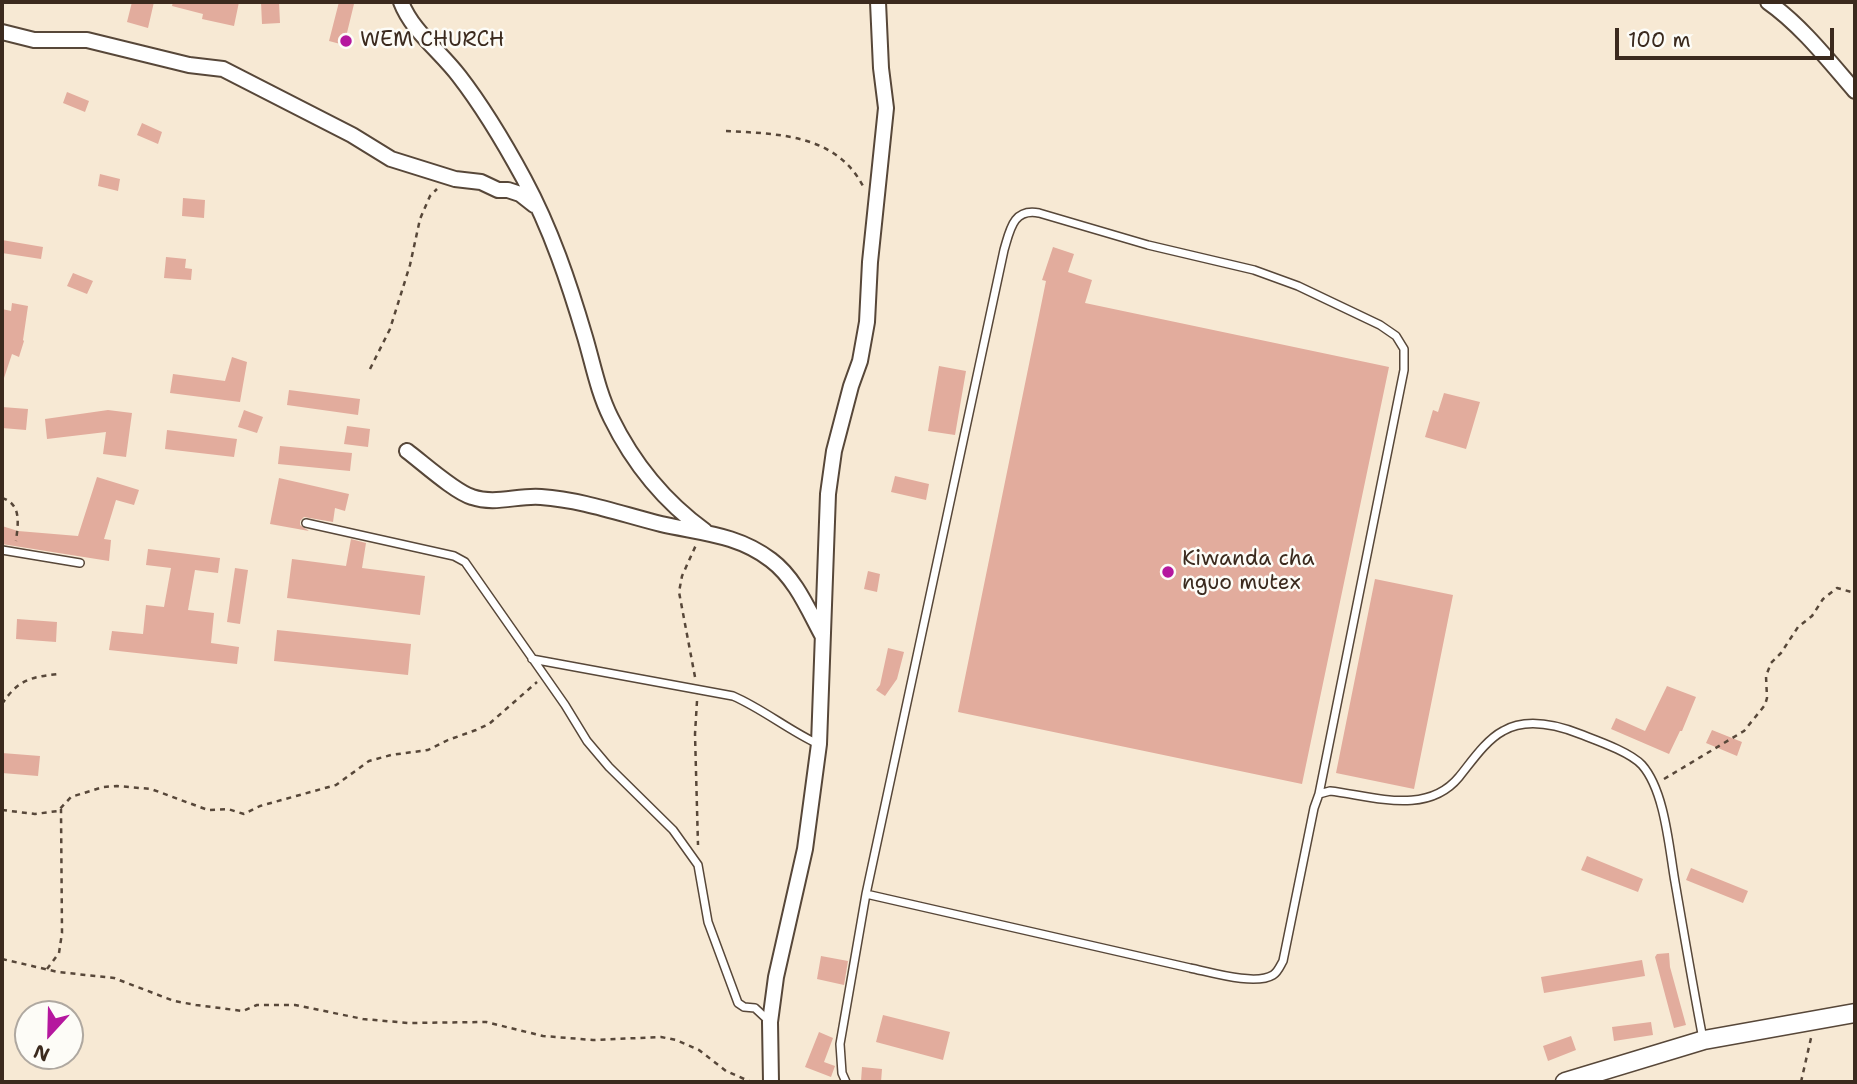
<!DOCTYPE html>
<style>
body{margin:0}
#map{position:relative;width:1857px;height:1084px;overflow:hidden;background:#f7e9d4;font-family:"Shantell Sans",sans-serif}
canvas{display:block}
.frame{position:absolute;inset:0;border:4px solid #3b2a1e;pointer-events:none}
.north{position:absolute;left:14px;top:1000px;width:70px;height:70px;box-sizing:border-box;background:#fdfcf7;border:2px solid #afa8a0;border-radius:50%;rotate:202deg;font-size:19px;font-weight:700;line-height:28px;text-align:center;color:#3b2a1e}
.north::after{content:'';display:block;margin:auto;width:24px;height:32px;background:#b5179e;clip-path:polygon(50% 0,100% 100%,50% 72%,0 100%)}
.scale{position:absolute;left:1615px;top:28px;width:219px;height:32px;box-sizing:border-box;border:4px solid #3b2a1e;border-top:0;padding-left:9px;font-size:21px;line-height:24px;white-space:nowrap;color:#3b2a1e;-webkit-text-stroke:5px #fdfcf7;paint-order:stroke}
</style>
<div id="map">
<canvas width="1857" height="1084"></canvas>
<div class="frame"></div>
<div class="north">N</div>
<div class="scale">100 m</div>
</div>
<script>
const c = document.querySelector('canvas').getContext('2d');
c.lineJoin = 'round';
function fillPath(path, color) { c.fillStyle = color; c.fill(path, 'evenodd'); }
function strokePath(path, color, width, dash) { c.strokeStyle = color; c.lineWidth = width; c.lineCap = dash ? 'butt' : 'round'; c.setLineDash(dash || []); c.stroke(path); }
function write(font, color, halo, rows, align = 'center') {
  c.font = font + ' "Shantell Sans",sans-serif'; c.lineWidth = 5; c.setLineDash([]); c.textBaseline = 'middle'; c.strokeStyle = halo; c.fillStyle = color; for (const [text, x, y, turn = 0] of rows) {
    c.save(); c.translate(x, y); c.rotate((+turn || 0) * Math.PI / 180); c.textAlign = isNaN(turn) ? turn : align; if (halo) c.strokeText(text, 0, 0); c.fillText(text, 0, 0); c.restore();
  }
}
fillPath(new Path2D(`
 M 132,2 L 154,2 L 148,28 L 127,22 Z
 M 173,2 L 239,2 L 234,26 L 202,19 L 203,14 L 172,6 Z
 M 261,2 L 279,2 L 280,23 L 262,24 Z
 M 339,2 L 354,4 L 344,45 L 329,41 Z
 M 67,92 L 89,101 L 85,112 L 63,103 Z
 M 142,123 L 162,132 L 158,144 L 137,135 Z
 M 100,174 L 120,179 L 118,191 L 98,186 Z
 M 183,198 L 205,200 L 204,218 L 182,216 Z
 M 2,240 L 43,247 L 41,259 L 2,253 Z
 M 1053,247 L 1074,254 L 1068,272 L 1092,280 L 1085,303 L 1389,367 L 1302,784 L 958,712 L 1046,281 L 1042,280 Z
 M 166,257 L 186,259 L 185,268 L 192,269 L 191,280 L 164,278 Z
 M 73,273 L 93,281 L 87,294 L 67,286 Z
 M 12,303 L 28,306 L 23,340 L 24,341 L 19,357 L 12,354 L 4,378 L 2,378 L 2,309 L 11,311 Z
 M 232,357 L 247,362 L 240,402 L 170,393 L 173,374 L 225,381 Z
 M 939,366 L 966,371 L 955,435 L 928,431 Z
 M 289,390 L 360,399 L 358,415 L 287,405 Z
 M 1444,393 L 1480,402 L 1466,449 L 1425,437 L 1433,410 L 1438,412 Z
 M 2,407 L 28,409 L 26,430 L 2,428 Z
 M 108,410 L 132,413 L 126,457 L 103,454 L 106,432 L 47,439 L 45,419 Z
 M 244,410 L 263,417 L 257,433 L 238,427 Z
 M 347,426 L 370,429 L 368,447 L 344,444 Z
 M 167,430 L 237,439 L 234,457 L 165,449 Z
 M 280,446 L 352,453 L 350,471 L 278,464 Z
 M 895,476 L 929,484 L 926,500 L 891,492 Z
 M 97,477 L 139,490 L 134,505 L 116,500 L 104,539 L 111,540 L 109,561 L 2,544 L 2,526 L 18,531 L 78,536 Z
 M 279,478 L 349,494 L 345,511 L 335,508 L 333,522 L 304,517 L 300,521 L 300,525 L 309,531 L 270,524 Z
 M 351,539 L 366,543 L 362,568 L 425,576 L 420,615 L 287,598 L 292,559 L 346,566 Z
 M 148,549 L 220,558 L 218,573 L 195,570 L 188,610 L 214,613 L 211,643 L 239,647 L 237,664 L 109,650 L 112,631 L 143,634 L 146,605 L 164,607 L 171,568 L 146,565 Z
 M 235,568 L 248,570 L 240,624 L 227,622 Z
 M 868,571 L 880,574 L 877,592 L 864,589 Z
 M 1375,579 L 1453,595 L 1414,789 L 1336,773 Z
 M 17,619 L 57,622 L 56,642 L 16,639 Z
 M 277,630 L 411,644 L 408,675 L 274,661 Z
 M 888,648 L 904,652 L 897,679 L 885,696 L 876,690 L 880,685 Z
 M 1667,686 L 1696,697 L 1682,731 L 1680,731 L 1669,754 L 1611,729 L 1616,718 L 1645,731 Z
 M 1712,730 L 1742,742 L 1737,756 L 1706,743 Z
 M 2,753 L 40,756 L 38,776 L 2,773 Z
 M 1587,856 L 1643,879 L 1638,892 L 1581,870 Z
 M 1691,868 L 1748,891 L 1743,903 L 1686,880 Z
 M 1669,953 L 1670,967 L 1686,1025 L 1674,1028 L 1655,957 L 1657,954 Z
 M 821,956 L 848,961 L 844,985 L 817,979 Z
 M 1642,960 L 1645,976 L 1544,993 L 1541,977 Z
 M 883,1015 L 950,1032 L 943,1060 L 876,1042 Z
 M 1651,1022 L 1653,1035 L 1614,1041 L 1612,1027 Z
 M 819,1032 L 833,1038 L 824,1062 L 835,1066 L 831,1077 L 805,1067 Z
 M 1571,1036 L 1576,1050 L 1548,1061 L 1543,1046 Z
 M 862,1067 L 882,1069 L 881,1082 L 861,1081 Z`), '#e2ac9d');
const service = new Path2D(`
 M 306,523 L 454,556 L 465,562 L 565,705 L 587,741 L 609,767 L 673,830 L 698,865 L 708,922 L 738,1003 L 744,1007 L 755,1008 L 770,1022
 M 2,550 L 80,563
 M 532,659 L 733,696 C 763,709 788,730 818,744
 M 866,894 L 1190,968 C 1210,972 1255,986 1273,975 C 1278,972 1280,966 1283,961 L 1314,808 L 1319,794 L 1330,791 C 1373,796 1427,816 1459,777 C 1472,761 1486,740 1503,731 C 1527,717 1557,725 1580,734 C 1598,741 1630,752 1642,765 C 1665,791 1669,848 1675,882 C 1684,934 1693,987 1703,1039
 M 846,1082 L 842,1073 L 840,1044 L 866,894 L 1004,250 C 1010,230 1013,208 1039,213 L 1148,245 L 1254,270 L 1298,286 L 1380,325 L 1396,336 L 1404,349 L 1404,370 L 1319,794`);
const minor = new Path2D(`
 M 401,2 C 412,31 440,51 459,76 C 483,107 505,144 524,179 C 551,229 569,283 585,337 C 593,364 598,392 611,418 C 633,463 665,502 705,531
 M 1768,2 C 1801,25 1829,61 1855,91
 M 2,32 L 34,40 L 87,40 L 189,65 L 223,69 L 352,135 L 391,159 L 455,179 L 481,182 L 498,190 L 508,190 L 520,194 L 534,205
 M 407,451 C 423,463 455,492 472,497 C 495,505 518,495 541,497 C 583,500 621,514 661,524 C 700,533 737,534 771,560 C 795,578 808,609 822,635
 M 771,1082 L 770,1022 L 776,977 L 805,849 L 819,744 L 828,494 L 834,451 L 851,386 L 860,361 L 867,322 L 870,262 L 886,108 L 881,68 L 878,2`);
const tertiary = new Path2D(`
 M 1565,1082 L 1704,1040 L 1855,1013`);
strokePath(service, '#574739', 10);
strokePath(minor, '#574739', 18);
strokePath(tertiary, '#574739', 21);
strokePath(new Path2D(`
 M 726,131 C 779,134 837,134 864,188
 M 370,369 L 390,329 L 410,265 L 420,219 L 430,196 L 437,189
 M 2,498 C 22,504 18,524 16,541
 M 695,677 L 679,592 L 682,576 L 696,545
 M 697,701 L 695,734 L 698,845
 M 2,704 C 18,680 30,677 58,674
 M 1664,779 L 1744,731 L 1765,705 L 1767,698 L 1766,676 L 1771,663 L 1781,653 L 1798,627 L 1812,616 L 1823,599 L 1837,588 L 1855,593
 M 2,810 L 35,814 L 58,811 L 71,797 L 103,787 L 117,786 L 151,789 L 208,810 L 228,809 L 244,814 L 260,806 L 336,785 L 369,761 L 391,755 L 428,750 L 448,740 L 476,730 L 489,724 L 537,682
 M 2,959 L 58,972 L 114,978 L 174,1001 L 196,1005 L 243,1011 L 257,1005 L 295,1005 L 363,1019 L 408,1023 L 486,1022 L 543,1036 L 593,1040 L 661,1037 L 676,1040 L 699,1050 L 726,1071 L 751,1082
 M 47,969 L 59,953 L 62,933 L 61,809
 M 1801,1082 L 1811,1038`), '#574739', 2.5, [5, 5]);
strokePath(service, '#fff', 7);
strokePath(minor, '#fff', 14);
strokePath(tertiary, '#fff', 18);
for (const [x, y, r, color] of [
 [346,41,7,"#b5179e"],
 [1168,572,7,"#b5179e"]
]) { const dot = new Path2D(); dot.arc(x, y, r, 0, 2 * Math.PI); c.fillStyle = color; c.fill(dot); strokePath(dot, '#fdfcf7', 2.5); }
write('21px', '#3b2a1e', '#fdfcf7', [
 ["WEM CHURCH",360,41],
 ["Kiwanda cha",1182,560],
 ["nguo mutex",1182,584]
], 'left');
</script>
